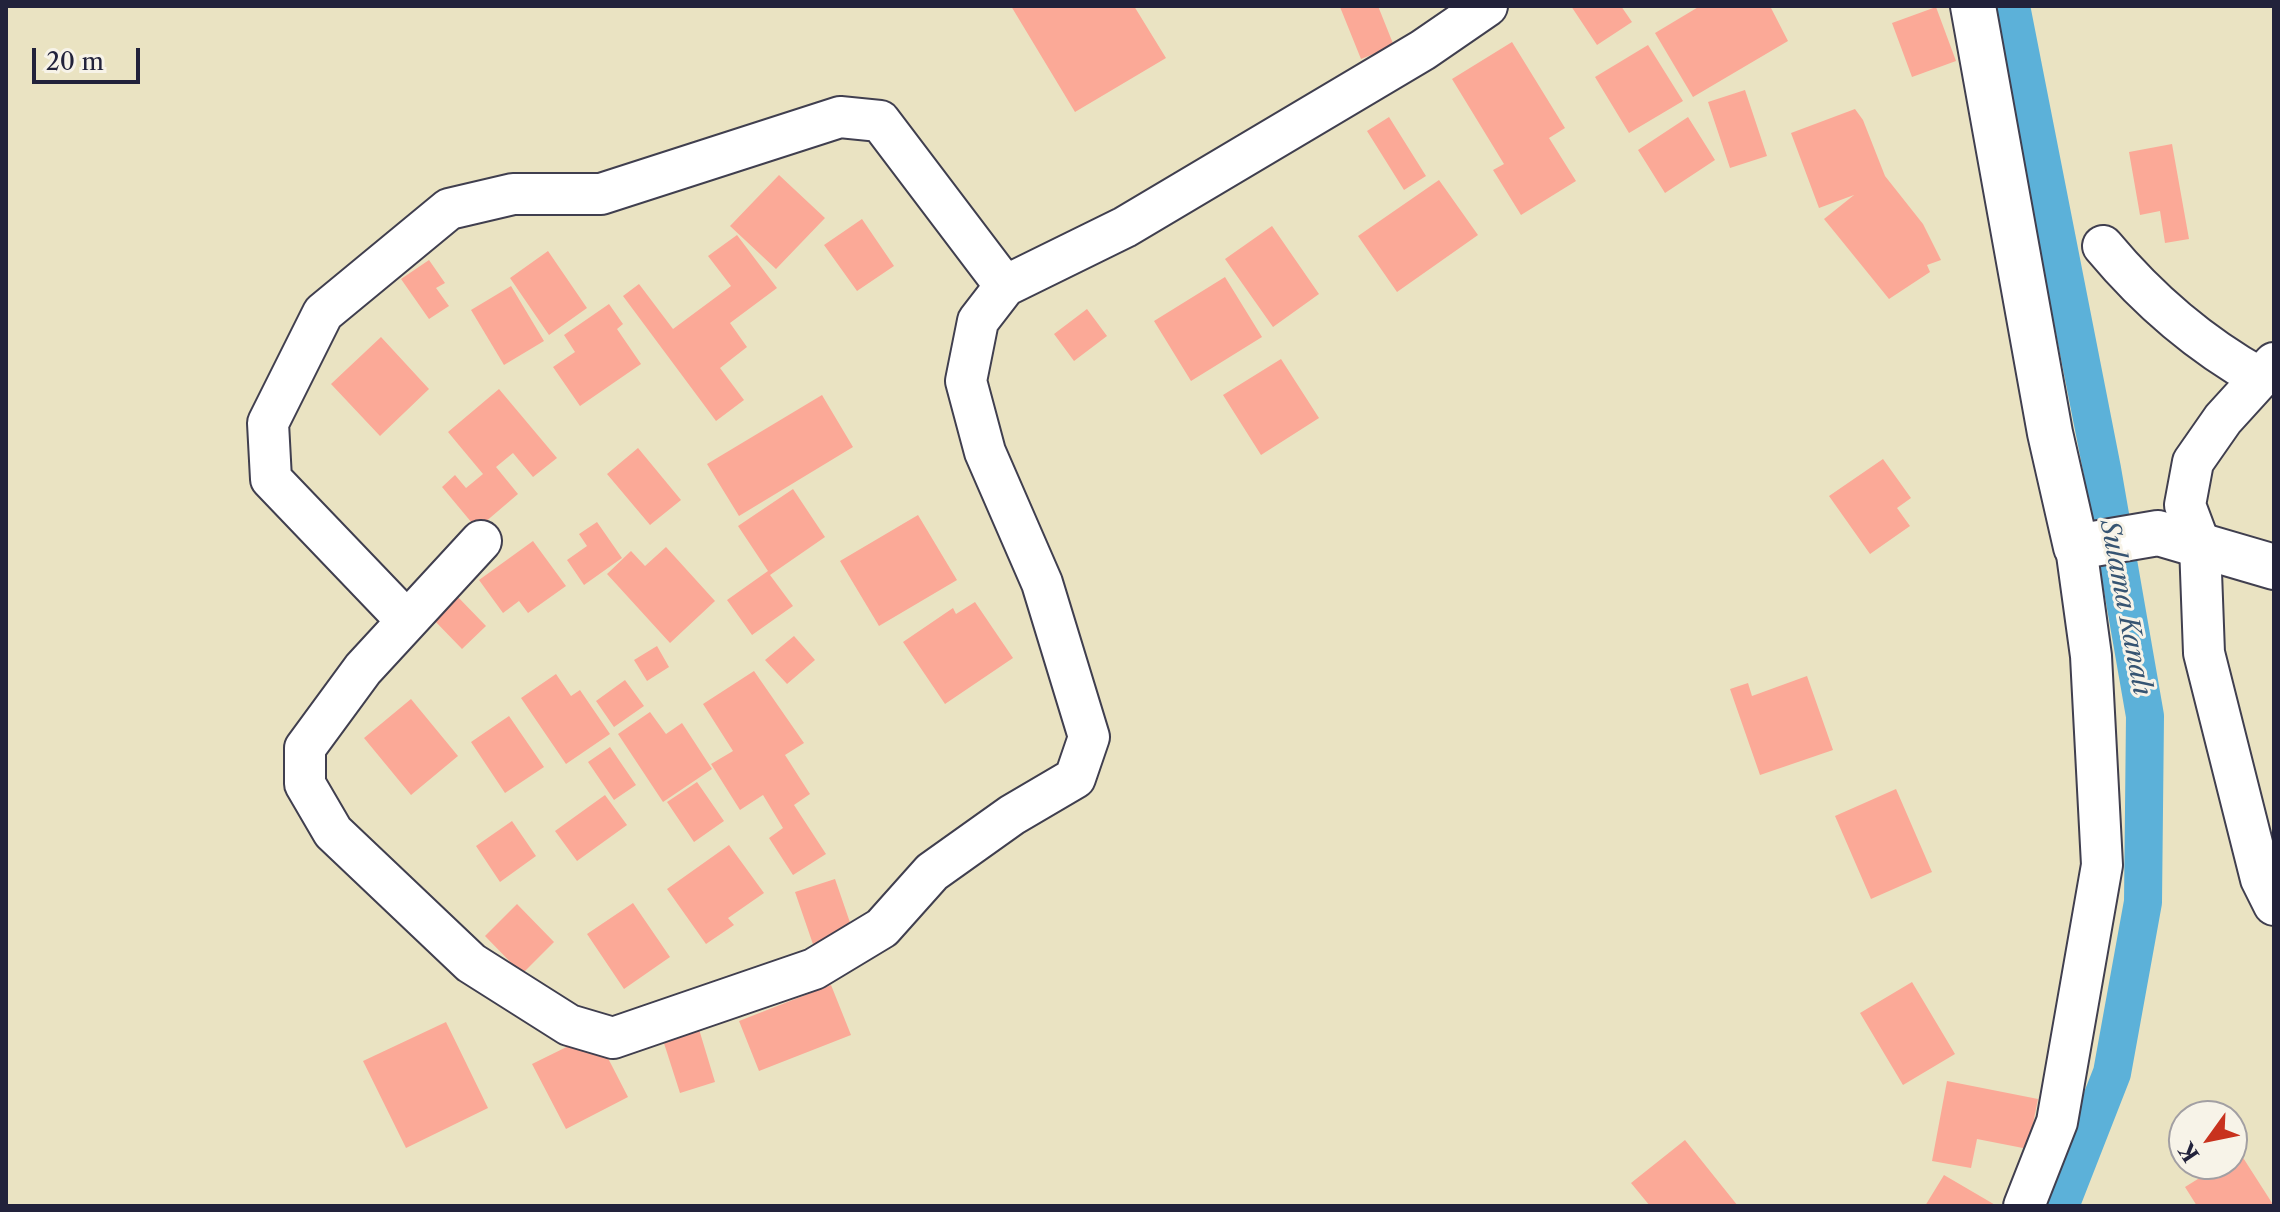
<!DOCTYPE html>
<meta charset="utf-8">
<style>
body{margin:0}
#map{position:relative;width:2280px;height:1212px;overflow:hidden;background:#eae3c2;font-family:"Libre Caslon Text",serif}
canvas{display:block}
.frame{position:absolute;inset:0;border:8px solid #22223b;pointer-events:none}
.north{position:absolute;left:2168px;top:1100px;width:80px;height:80px;box-sizing:border-box;background:#f7f3e8;border:2px solid #a29fa3;border-radius:50%;rotate:237deg;font-size:22px;font-weight:700;line-height:32px;text-align:center;color:#22223b}
.north::after{content:'';display:block;margin:auto;width:28px;height:36px;background:#c8321e;clip-path:polygon(50% 0,100% 100%,50% 72%,0 100%)}
.scale{position:absolute;left:32px;top:48px;width:108px;height:36px;box-sizing:border-box;border:4px solid #22223b;border-top:0;padding-left:10px;font-size:24px;line-height:28px;white-space:nowrap;color:#22223b;-webkit-text-stroke:6px #f7f3e8;paint-order:stroke}
</style>
<div id="map">
<canvas width="2280" height="1212"></canvas>
<div class="frame"></div>
<div class="north">K</div>
<div class="scale">20 m</div>
</div>
<script>
const c = document.querySelector('canvas').getContext('2d');
c.lineJoin = 'round';
function strokePath(path, color, width, dash) { c.strokeStyle = color; c.lineWidth = width; c.lineCap = dash ? 'butt' : 'round'; c.setLineDash(dash || []); c.stroke(path); }
function fillPath(path, color) { c.fillStyle = color; c.fill(path, 'evenodd'); }
function write(font, color, halo, rows, align = 'center') {
  c.font = font + ' "Libre Caslon Text",serif'; c.lineWidth = 6; c.setLineDash([]); c.textBaseline = 'middle'; c.strokeStyle = halo; c.fillStyle = color; for (const [text, x, y, turn = 0] of rows) {
    c.save(); c.translate(x, y); c.rotate((+turn || 0) * Math.PI / 180); c.textAlign = isNaN(turn) ? turn : align; if (halo) c.strokeText(text, 0, 0); c.fillText(text, 0, 0); c.restore();
  }
}
strokePath(new Path2D(`
 M 2011,6 L 2102,469 L 2145,716 L 2143,902 L 2112,1073 L 2060,1206`), '#5cb1d9', 38);
fillPath(new Path2D(`
 M 1011,6 L 1134,6 L 1166,58 L 1075,112 Z
 M 1378,6 L 1394,46 L 1361,59 L 1340,7 Z
 M 1571,6 L 1621,6 L 1632,22 L 1597,45 Z
 M 1700,6 L 1770,6 L 1788,41 L 1693,97 L 1655,33 Z
 M 1936,7 L 1956,61 L 1912,77 L 1892,23 Z
 M 1512,42 L 1565,128 L 1549,138 L 1576,181 L 1521,215 L 1493,170 L 1504,164 L 1452,79 Z
 M 1648,45 L 1683,101 L 1629,133 L 1595,77 Z
 M 1745,90 L 1767,156 L 1730,168 L 1708,102 Z
 M 1855,109 L 1863,120 L 1885,176 L 1923,224 L 1941,260 L 1927,265 L 1930,272 L 1889,299 L 1824,219 L 1854,195 L 1819,208 L 1791,133 Z
 M 1389,117 L 1426,176 L 1404,190 L 1367,131 Z
 M 1688,117 L 1715,160 L 1665,193 L 1638,150 Z
 M 2172,144 L 2189,239 L 2165,243 L 2160,211 L 2140,215 L 2129,152 Z
 M 779,175 L 825,218 L 776,269 L 730,226 Z
 M 1439,180 L 1478,235 L 1397,292 L 1358,236 Z
 M 862,219 L 894,266 L 857,291 L 824,245 Z
 M 1272,226 L 1319,294 L 1273,327 L 1225,259 Z
 M 737,235 L 777,288 L 730,323 L 747,347 L 720,368 L 744,400 L 716,421 L 623,296 L 639,284 L 673,329 L 731,286 L 708,256 Z
 M 548,251 L 587,308 L 549,335 L 510,278 Z
 M 429,260 L 445,283 L 436,288 L 449,306 L 429,319 L 401,279 Z
 M 1225,277 L 1262,337 L 1191,381 L 1154,321 Z
 M 511,286 L 544,341 L 504,365 L 471,310 Z
 M 609,304 L 623,324 L 617,329 L 641,364 L 580,406 L 553,367 L 575,352 L 564,335 Z
 M 1087,309 L 1107,336 L 1074,361 L 1054,334 Z
 M 381,337 L 429,389 L 380,436 L 331,384 Z
 M 1281,359 L 1319,418 L 1261,455 L 1223,395 Z
 M 499,389 L 557,458 L 533,477 L 513,453 L 496,467 L 518,494 L 477,529 L 442,487 L 455,475 L 466,488 L 483,474 L 448,432 Z
 M 822,395 L 853,447 L 739,516 L 707,464 Z
 M 638,448 L 681,500 L 650,525 L 607,474 Z
 M 1883,459 L 1911,498 L 1897,508 L 1910,526 L 1870,554 L 1829,496 Z
 M 793,489 L 825,537 L 770,575 L 793,606 L 752,635 L 727,600 L 768,571 L 738,526 Z
 M 918,515 L 957,580 L 879,626 L 840,561 Z
 M 597,522 L 622,558 L 584,585 L 567,560 L 587,546 L 579,534 Z
 M 533,541 L 566,586 L 528,613 L 519,601 L 503,613 L 479,580 Z
 M 666,547 L 715,601 L 670,643 L 607,574 L 631,551 L 645,566 Z
 M 456,595 L 486,626 L 462,649 L 432,618 Z
 M 975,602 L 1013,658 L 945,704 L 903,642 L 953,608 L 956,614 Z
 M 794,636 L 815,660 L 787,684 L 765,660 Z
 M 657,646 L 669,667 L 647,681 L 634,660 Z
 M 754,671 L 804,743 L 785,755 L 810,794 L 794,805 L 826,854 L 793,875 L 769,838 L 783,828 L 763,795 L 740,810 L 711,764 L 733,751 L 703,704 Z
 M 556,674 L 571,696 L 580,690 L 610,734 L 566,764 L 521,698 Z
 M 1807,676 L 1833,750 L 1760,775 L 1730,689 L 1748,683 L 1752,696 Z
 M 625,680 L 644,706 L 614,727 L 596,701 Z
 M 411,699 L 458,756 L 411,795 L 364,738 Z
 M 650,712 L 666,734 L 682,723 L 712,769 L 663,802 L 618,734 Z
 M 509,716 L 544,767 L 505,793 L 471,742 Z
 M 610,747 L 636,785 L 614,800 L 588,762 Z
 M 697,782 L 724,821 L 694,842 L 667,802 Z
 M 1896,789 L 1932,872 L 1871,899 L 1835,816 Z
 M 605,795 L 627,825 L 577,861 L 555,831 Z
 M 512,821 L 536,856 L 500,882 L 476,846 Z
 M 729,845 L 764,893 L 728,918 L 734,925 L 706,944 L 667,889 Z
 M 835,879 L 855,937 L 815,950 L 795,892 Z
 M 633,903 L 670,957 L 624,989 L 587,934 Z
 M 517,904 L 554,942 L 522,974 L 485,936 Z
 M 1912,982 L 1955,1054 L 1903,1085 L 1860,1013 Z
 M 831,985 L 851,1035 L 759,1071 L 739,1021 Z
 M 446,1022 L 488,1108 L 406,1148 L 363,1061 Z
 M 698,1026 L 715,1082 L 680,1093 L 662,1037 Z
 M 595,1033 L 628,1097 L 566,1129 L 532,1064 Z
 M 1947,1081 L 2038,1099 L 2028,1149 L 1977,1139 L 1971,1168 L 1932,1161 Z
 M 1685,1140 L 1738,1206 L 1650,1206 L 1631,1183 Z
 M 2240,1153 L 2274,1206 L 2197,1206 L 2185,1187 L 2222,1164 L 2232,1164 L 2232,1158 Z
 M 1944,1175 L 1997,1206 L 1925,1206 Z`), '#fba997');
const street = new Path2D(`
 M 2103,246 C 2148,300 2199,344 2260,378
 M 2274,363 L 2223,419 L 2193,462 L 2185,505 L 2200,545 L 2204,653 L 2261,879 L 2274,905
 M 481,541 L 363,669 L 305,748 L 305,784 L 333,832 L 471,963 L 569,1025 L 613,1038 L 814,969 L 882,928 L 932,872 L 1012,815 L 1075,778 L 1089,737 L 1042,583 L 985,452 L 966,381 L 978,321 L 1005,286 L 1125,227 L 1423,50 L 1487,6
 M 407,621 L 271,479 L 268,423 L 323,313 L 449,209 L 513,194 L 601,194 L 840,117 L 880,121 L 1005,286
 M 2024,1206 L 2057,1122 L 2102,865 L 2091,656 L 2076,547`);
const secondary = new Path2D(`
 M 1973,6 L 2050,433 L 2076,547 L 2158,533 L 2274,567`);
strokePath(street, '#403f4f', 44);
strokePath(secondary, '#403f4f', 48);
strokePath(street, '#fff', 40);
strokePath(secondary, '#fff', 44);
write('italic 26px', '#365472', '#f7f3e8', [
 ["Sulama Kanalı",2125,608,79]
]);
</script>
